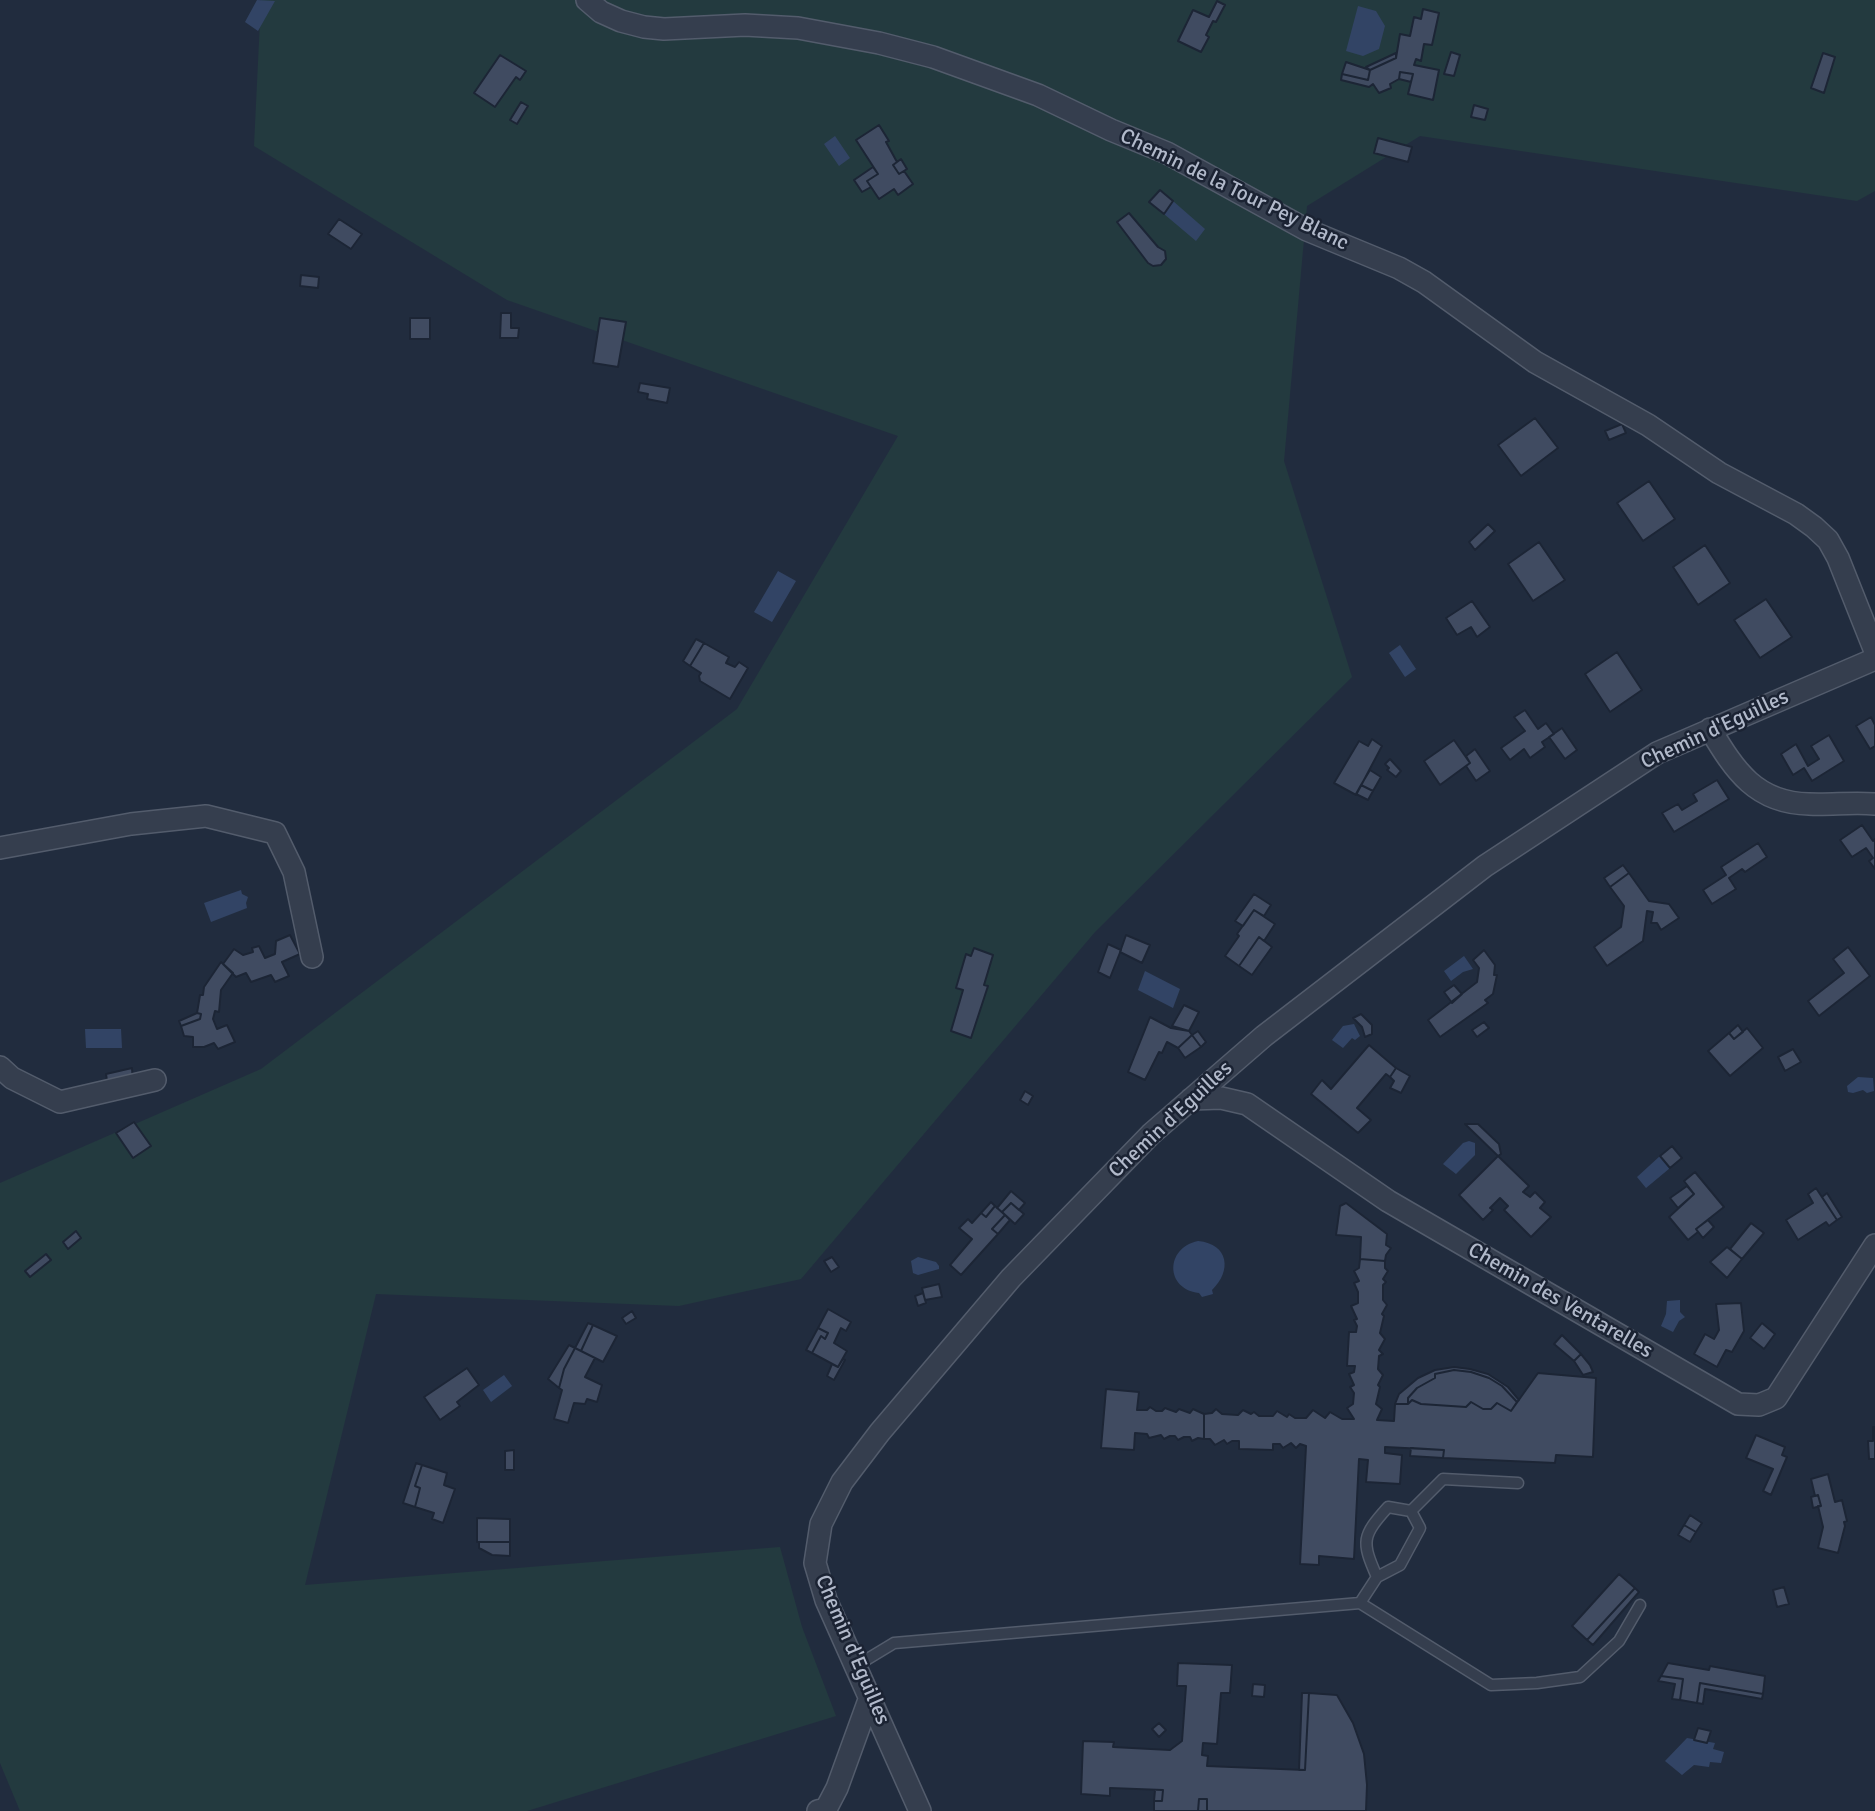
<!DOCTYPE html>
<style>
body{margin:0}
canvas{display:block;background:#212c3e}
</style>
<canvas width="1875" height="1811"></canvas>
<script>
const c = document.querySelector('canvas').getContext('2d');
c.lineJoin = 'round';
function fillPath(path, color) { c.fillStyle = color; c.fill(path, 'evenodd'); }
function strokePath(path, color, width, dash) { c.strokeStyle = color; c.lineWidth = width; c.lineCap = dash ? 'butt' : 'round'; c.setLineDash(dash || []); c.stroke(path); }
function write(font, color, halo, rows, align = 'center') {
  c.font = font + ' Signika,sans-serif'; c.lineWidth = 5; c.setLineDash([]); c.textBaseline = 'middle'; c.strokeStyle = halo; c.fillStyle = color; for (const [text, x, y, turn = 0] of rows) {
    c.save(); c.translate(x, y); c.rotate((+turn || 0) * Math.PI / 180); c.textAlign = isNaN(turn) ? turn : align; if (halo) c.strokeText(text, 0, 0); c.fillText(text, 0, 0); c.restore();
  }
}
fillPath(new Path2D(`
 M 261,0 L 1875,0 L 1875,191 L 1857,201 L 1420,136 L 1307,206 L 1284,461 L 1352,677 L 1095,932 L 801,1279 L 679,1306 L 376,1294 L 305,1585 L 780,1547 L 802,1627 L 836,1716 L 527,1811 L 20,1811 L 0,1763 L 0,1183 L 261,1069 L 737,709 L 898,436 L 507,300 L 254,146 Z`), '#233a3f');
fillPath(new Path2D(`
 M 257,0 L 275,1 L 258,31 L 245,22 Z
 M 1358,6 L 1376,11 L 1385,26 L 1379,49 L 1363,56 L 1346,51 Z
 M 835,136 L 850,158 L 839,166 L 824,144 Z
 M 1173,201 L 1205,229 L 1196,241 L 1164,214 Z
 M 778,571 L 796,581 L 772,622 L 754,612 Z
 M 1400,645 L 1416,669 L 1405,677 L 1389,653 Z
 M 241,890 L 242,894 L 248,897 L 246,903 L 247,908 L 211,922 L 204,903 Z
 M 1464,956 L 1473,969 L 1463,972 L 1451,981 L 1444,971 Z
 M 1145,971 L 1180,989 L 1173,1008 L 1138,990 Z
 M 1354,1024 L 1360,1036 L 1355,1040 L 1352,1038 L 1343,1048 L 1332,1040 L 1343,1026 Z
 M 85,1029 L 121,1029 L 122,1048 L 86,1048 Z
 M 1858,1077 L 1873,1078 L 1874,1091 L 1867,1093 L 1863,1090 L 1853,1093 L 1848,1092 L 1847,1086 Z
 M 1469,1141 L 1475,1143 L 1475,1155 L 1456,1174 L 1443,1164 L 1463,1143 Z
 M 1660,1156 L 1670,1168 L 1646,1188 L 1637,1177 Z
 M 1198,1241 C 1229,1244 1232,1271 1212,1290 L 1213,1294 L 1202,1297 L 1199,1293 C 1165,1289 1165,1248 1198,1241 Z
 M 918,1257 L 936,1262 L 939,1266 L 939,1269 L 918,1275 L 913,1273 L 911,1261 Z
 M 1680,1300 L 1680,1312 L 1685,1317 L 1679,1321 L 1673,1332 L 1661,1326 L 1666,1314 L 1667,1301 Z
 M 504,1375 L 512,1386 L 491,1402 L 483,1390 Z
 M 1687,1738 L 1715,1743 L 1713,1749 L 1724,1752 L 1721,1763 L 1710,1762 L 1709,1767 L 1694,1765 L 1682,1775 L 1665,1761 Z`), '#324465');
const building = new Path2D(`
 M 1217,1 L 1225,5 L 1216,22 L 1213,21 L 1206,35 L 1209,37 L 1201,52 L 1178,41 L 1193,10 L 1209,17 Z
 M 1423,9 L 1439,13 L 1432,45 L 1424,44 L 1421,61 L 1416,59 L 1414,65 L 1439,70 L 1433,100 L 1408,94 L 1413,74 L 1400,72 L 1399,79 L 1390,84 L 1391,88 L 1379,93 L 1373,84 L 1369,87 L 1341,80 L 1342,74 L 1368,80 L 1370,70 L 1396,58 L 1400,34 L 1410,36 L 1414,17 L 1421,19 Z
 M 1451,52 L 1460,55 L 1454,76 L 1444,74 Z
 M 1396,53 L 1396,58 L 1370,70 L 1366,67 Z
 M 1823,53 L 1835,57 L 1824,93 L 1811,88 Z
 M 500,55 L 526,71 L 520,80 L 516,77 L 495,107 L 474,93 Z
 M 1346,62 L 1370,70 L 1368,80 L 1342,74 Z
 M 1400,72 L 1413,74 L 1411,82 L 1399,79 Z
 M 521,102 L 528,106 L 517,124 L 510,120 Z
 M 1474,105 L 1488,109 L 1485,120 L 1471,117 Z
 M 879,125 L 889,141 L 886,142 L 897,162 L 893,165 L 899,174 L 904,171 L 913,184 L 898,195 L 894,189 L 879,199 L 867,181 L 878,174 L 856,140 Z
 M 1378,138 L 1412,147 L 1408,162 L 1374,153 Z
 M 901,159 L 907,169 L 899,174 L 893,165 Z
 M 873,167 L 878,174 L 867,181 L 871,187 L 862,192 L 854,180 Z
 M 1160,190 L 1173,201 L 1164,214 L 1149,202 Z
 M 1129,213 L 1158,247 L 1165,251 L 1166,259 L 1161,265 L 1153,266 L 1148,263 L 1117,222 Z
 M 339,219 L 362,234 L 351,249 L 328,234 Z
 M 301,275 L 319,277 L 318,288 L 300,286 Z
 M 501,313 L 511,313 L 511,328 L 519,328 L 518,338 L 500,338 Z
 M 410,318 L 430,318 L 430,339 L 410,339 Z
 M 600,318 L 626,322 L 618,367 L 593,363 Z
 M 640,383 L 670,388 L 667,403 L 647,399 L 648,394 L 638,392 Z
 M 1535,418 L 1558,448 L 1521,476 L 1498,445 Z
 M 1622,424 L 1626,433 L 1609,440 L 1605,431 Z
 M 1649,481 L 1675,519 L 1643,541 L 1617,503 Z
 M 1488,524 L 1495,531 L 1475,550 L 1469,542 Z
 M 1539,542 L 1565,580 L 1533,601 L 1508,564 Z
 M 1705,545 L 1730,583 L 1698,605 L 1673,567 Z
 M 1766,599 L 1792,637 L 1760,658 L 1734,620 Z
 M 1472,601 L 1490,627 L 1477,637 L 1471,627 L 1457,635 L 1446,618 Z
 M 696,639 L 704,643 L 690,666 L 683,661 Z
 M 704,643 L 729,657 L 726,663 L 735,667 L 739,662 L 748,668 L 730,699 L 700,681 L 699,676 L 701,673 L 690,666 Z
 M 1617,652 L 1642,690 L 1610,712 L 1585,674 Z
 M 1525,710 L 1538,729 L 1546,723 L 1554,734 L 1542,742 L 1545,747 L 1530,758 L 1524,749 L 1510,760 L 1501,748 L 1525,731 L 1514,717 Z
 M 1871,717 L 1875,725 L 1875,746 L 1870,749 L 1856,726 Z
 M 1562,728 L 1577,750 L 1565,759 L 1549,737 Z
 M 1829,735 L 1844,761 L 1812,781 L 1804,768 L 1793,775 L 1781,754 L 1796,744 L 1808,766 L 1819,759 L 1811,746 Z
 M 1372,739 L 1382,746 L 1356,795 L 1334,783 L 1359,741 L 1368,746 Z
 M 1454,740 L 1470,763 L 1440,785 L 1424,761 Z
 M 1475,749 L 1490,771 L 1476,781 L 1466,766 L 1470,763 L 1466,756 Z
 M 1390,759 L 1401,771 L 1396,777 L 1387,770 L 1389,768 L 1385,764 Z
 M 1370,770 L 1381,777 L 1373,791 L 1361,785 Z
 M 1717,780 L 1729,799 L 1674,832 L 1662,813 L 1678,804 L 1682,810 L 1697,801 L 1693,794 Z
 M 1361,785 L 1373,791 L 1368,800 L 1356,794 Z
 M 1862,825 L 1873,841 L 1875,839 L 1875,869 L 1869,861 L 1873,858 L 1866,848 L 1852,857 L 1840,840 Z
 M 1758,843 L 1767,857 L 1745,872 L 1742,869 L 1729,878 L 1736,889 L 1712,904 L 1703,890 L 1726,875 L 1721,867 Z
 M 1623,865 L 1629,873 L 1610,887 L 1604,878 Z
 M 1629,873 L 1649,901 L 1669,904 L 1679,918 L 1661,930 L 1657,923 L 1651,923 L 1653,912 L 1647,911 L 1643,941 L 1607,966 L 1594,947 L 1621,927 L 1624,906 L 1610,887 Z
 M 1254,894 L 1271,905 L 1264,916 L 1254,910 L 1243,926 L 1235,921 Z
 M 1254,910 L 1275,924 L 1264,941 L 1259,937 L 1239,966 L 1225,956 L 1239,936 L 1237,934 Z
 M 290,935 L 300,954 L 282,962 L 289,976 L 275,982 L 271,975 L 251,982 L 246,973 L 236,977 L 223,964 L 234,949 L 243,955 L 253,952 L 252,948 L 259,946 L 265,958 L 275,954 L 276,941 Z
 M 1126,935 L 1150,945 L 1142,963 L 1120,952 Z
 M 1259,937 L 1272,947 L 1252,975 L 1239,966 Z
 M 1108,944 L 1121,950 L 1110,978 L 1098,972 Z
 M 1848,947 L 1870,976 L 1819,1016 L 1808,1001 L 1844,973 L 1833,959 Z
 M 974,948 L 993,955 L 984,985 L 988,986 L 971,1038 L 951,1031 L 963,990 L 956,988 L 966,954 L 971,956 Z
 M 1484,950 L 1495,965 L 1494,975 L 1497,975 L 1493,994 L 1485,1000 L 1488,1003 L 1440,1037 L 1428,1020 L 1477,982 L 1479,968 L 1473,960 Z
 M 221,962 L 233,973 L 221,990 L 219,1012 L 215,1011 L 213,1019 L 217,1029 L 227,1025 L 235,1042 L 218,1049 L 214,1043 L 204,1047 L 193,1047 L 193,1037 L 184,1036 L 181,1026 L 200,1019 L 201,1014 L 197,1013 L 200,995 L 203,995 L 204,987 Z
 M 1454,985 L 1462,994 L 1452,1003 L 1444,992 Z
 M 1184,1005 L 1199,1012 L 1189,1031 L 1172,1026 Z
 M 197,1013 L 201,1014 L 200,1019 L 181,1026 L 179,1021 Z
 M 1361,1014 L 1372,1025 L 1372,1034 L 1365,1037 L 1362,1027 L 1353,1018 Z
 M 1150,1017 L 1171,1028 L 1189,1031 L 1192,1035 L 1178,1048 L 1167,1042 L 1162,1053 L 1159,1052 L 1145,1080 L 1128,1072 Z
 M 1484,1022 L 1489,1028 L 1477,1037 L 1472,1030 Z
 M 1738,1025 L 1743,1032 L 1734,1039 L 1729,1033 Z
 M 1747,1028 L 1763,1048 L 1730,1076 L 1708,1051 L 1729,1033 L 1734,1039 Z
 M 1198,1031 L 1206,1042 L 1201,1047 L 1192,1035 Z
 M 1192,1035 L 1201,1047 L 1185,1058 L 1178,1048 Z
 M 1369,1045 L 1396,1068 L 1390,1077 L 1386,1074 L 1357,1108 L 1371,1120 L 1358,1133 L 1311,1094 L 1322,1080 L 1331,1089 Z
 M 1793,1049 L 1801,1062 L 1785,1071 L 1778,1057 Z
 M 132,1068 L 133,1082 L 108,1088 L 106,1074 Z
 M 1396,1068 L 1410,1076 L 1401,1093 L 1390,1088 L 1394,1081 L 1390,1077 Z
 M 1025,1091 L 1033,1096 L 1028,1105 L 1020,1100 Z
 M 134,1122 L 151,1146 L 133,1158 L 116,1133 Z
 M 1465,1124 L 1478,1124 L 1499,1144 L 1501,1154 L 1498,1156 Z
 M 1672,1146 L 1682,1158 L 1670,1168 L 1660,1156 Z
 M 1498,1156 L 1529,1186 L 1523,1192 L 1530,1197 L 1535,1192 L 1545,1202 L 1540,1208 L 1551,1217 L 1531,1237 L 1504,1210 L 1508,1206 L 1500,1198 L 1490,1208 L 1493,1210 L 1483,1220 L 1459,1195 Z
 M 1695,1172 L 1724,1207 L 1696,1229 L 1698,1232 L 1688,1240 L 1669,1217 L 1694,1194 L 1684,1181 Z
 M 1687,1186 L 1694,1194 L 1678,1208 L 1670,1198 Z
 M 1816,1188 L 1837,1220 L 1829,1226 L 1826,1222 L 1798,1240 L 1786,1220 L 1813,1203 L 1808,1194 Z
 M 1011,1191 L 1025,1203 L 1019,1210 L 1011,1203 L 1002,1212 L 997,1208 Z
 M 1827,1193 L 1842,1217 L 1837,1220 L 1822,1197 Z
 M 991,1202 L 995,1206 L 986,1217 L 981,1213 Z
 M 1011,1203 L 1024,1214 L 1015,1224 L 1002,1212 Z
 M 1346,1203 L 1387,1234 L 1386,1245 L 1391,1248 L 1386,1255 L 1385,1261 L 1360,1259 L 1361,1237 L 1336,1235 L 1340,1206 Z
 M 995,1206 L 1005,1215 L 992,1229 L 998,1234 L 961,1275 L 950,1265 L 972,1239 L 959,1228 L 968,1219 L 972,1223 L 981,1213 L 986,1217 Z
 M 1005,1215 L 1010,1220 L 998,1234 L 992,1229 Z
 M 1708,1220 L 1714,1227 L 1703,1238 L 1696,1229 Z
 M 1751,1223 L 1764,1233 L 1742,1259 L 1730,1249 Z
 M 76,1231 L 81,1238 L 68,1249 L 63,1242 Z
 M 1727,1247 L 1742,1259 L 1727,1278 L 1710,1262 Z
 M 46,1254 L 51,1260 L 30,1277 L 25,1271 Z
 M 832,1257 L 839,1267 L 831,1272 L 824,1261 Z
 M 1360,1259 L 1385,1261 L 1385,1268 L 1388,1271 L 1383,1279 L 1386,1282 L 1383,1285 L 1383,1300 L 1387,1305 L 1382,1314 L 1384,1316 L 1380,1333 L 1385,1339 L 1379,1350 L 1383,1354 L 1379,1356 L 1378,1369 L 1383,1375 L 1378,1385 L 1380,1387 L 1376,1404 L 1382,1409 L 1377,1420 L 1394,1421 L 1395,1404 L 1408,1404 L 1412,1400 L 1421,1404 L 1466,1407 L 1471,1402 L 1483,1409 L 1491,1409 L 1497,1403 L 1511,1411 L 1538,1373 L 1596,1378 L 1593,1457 L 1556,1455 L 1555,1463 L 1443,1458 L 1444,1450 L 1385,1447 L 1385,1453 L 1402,1455 L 1400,1484 L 1366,1482 L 1368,1460 L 1359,1459 L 1354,1559 L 1319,1556 L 1319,1565 L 1300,1564 L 1306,1446 L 1300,1444 L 1296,1448 L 1291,1443 L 1283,1448 L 1280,1444 L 1273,1444 L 1273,1450 L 1239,1449 L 1239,1441 L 1232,1441 L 1227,1444 L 1224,1440 L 1215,1445 L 1210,1439 L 1204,1439 L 1204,1414 L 1212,1413 L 1216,1409 L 1222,1414 L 1238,1415 L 1243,1410 L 1251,1414 L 1254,1412 L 1259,1416 L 1273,1416 L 1277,1411 L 1287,1417 L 1289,1414 L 1295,1418 L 1306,1418 L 1313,1410 L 1325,1418 L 1330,1412 L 1342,1419 L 1354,1419 L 1347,1408 L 1353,1404 L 1354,1393 L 1350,1387 L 1354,1385 L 1349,1374 L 1354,1372 L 1355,1366 L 1347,1366 L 1349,1332 L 1356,1332 L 1357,1326 L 1354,1320 L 1357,1319 L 1351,1306 L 1358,1303 L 1358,1292 L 1354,1283 L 1359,1281 L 1354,1271 L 1359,1268 Z
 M 939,1284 L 942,1297 L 925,1300 L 922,1288 Z
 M 923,1293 L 926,1303 L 918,1306 L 915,1296 Z
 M 1741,1303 L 1744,1331 L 1732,1352 L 1726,1350 L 1717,1367 L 1694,1354 L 1705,1334 L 1714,1339 L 1719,1330 L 1716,1304 Z
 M 828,1309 L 851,1322 L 846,1331 L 841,1328 L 834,1343 L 847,1351 L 838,1367 L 812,1353 L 821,1336 L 825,1339 L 828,1333 L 818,1328 Z
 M 632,1311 L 636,1318 L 626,1324 L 622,1318 Z
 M 588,1323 L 593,1325 L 581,1351 L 575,1348 Z
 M 1762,1323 L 1775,1334 L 1764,1349 L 1750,1338 Z
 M 593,1325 L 617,1336 L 603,1362 L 581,1351 Z
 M 818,1328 L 828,1333 L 825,1339 L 821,1336 L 812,1353 L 806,1350 Z
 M 1562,1335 L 1581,1354 L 1574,1361 L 1554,1344 Z
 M 569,1345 L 575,1348 L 564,1369 L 559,1388 L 548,1379 Z
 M 575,1348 L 595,1358 L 585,1377 L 602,1385 L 597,1402 L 587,1399 L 585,1404 L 574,1403 L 568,1423 L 554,1419 L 562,1390 L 559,1388 L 564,1369 Z
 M 1581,1354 L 1590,1365 L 1593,1372 L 1583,1375 L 1574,1361 Z
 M 843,1359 L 845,1360 L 834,1380 L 827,1376 L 832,1364 L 838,1367 Z
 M 1454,1367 L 1470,1369 L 1488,1374 L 1508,1387 L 1519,1400 L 1517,1402 L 1502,1386 L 1489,1378 L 1471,1372 L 1454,1370 L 1435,1374 L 1435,1378 L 1417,1388 L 1408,1398 L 1408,1404 L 1395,1404 L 1399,1394 L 1418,1378 L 1435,1370 Z
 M 467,1368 L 479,1385 L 457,1402 L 460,1406 L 440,1420 L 424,1397 Z
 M 1454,1370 L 1471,1372 L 1489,1378 L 1502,1386 L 1517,1402 L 1511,1411 L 1497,1403 L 1491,1409 L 1483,1409 L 1471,1402 L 1466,1407 L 1421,1404 L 1412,1400 L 1408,1404 L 1408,1398 L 1417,1388 L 1435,1378 L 1435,1374 Z
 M 1106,1389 L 1139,1392 L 1137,1410 L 1147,1410 L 1150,1407 L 1156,1411 L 1162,1411 L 1165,1408 L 1176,1412 L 1179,1409 L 1190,1413 L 1193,1409 L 1204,1414 L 1204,1439 L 1198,1438 L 1192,1441 L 1190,1437 L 1184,1437 L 1178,1440 L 1175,1436 L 1170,1436 L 1164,1439 L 1161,1435 L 1149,1438 L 1147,1434 L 1135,1433 L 1134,1450 L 1101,1448 Z
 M 1873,1427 L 1875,1427 L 1875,1459 L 1869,1459 L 1868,1441 L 1873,1441 Z
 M 1756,1435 L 1785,1447 L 1782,1455 L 1787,1457 L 1771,1495 L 1763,1491 L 1773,1469 L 1746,1458 Z
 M 1411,1448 L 1444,1450 L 1443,1458 L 1410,1456 Z
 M 514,1450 L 514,1470 L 505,1470 L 505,1451 Z
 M 416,1463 L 422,1465 L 415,1486 L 420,1488 L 415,1507 L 403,1503 Z
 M 422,1465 L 447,1473 L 444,1485 L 455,1489 L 443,1523 L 432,1519 L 434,1513 L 415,1507 L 420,1488 L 415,1486 Z
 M 1828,1474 L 1835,1502 L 1842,1500 L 1847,1521 L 1844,1522 L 1845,1526 L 1838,1553 L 1818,1548 L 1823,1527 L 1818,1506 L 1821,1506 L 1818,1495 L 1815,1496 L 1811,1479 Z
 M 1818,1495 L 1821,1506 L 1813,1508 L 1811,1497 Z
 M 1690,1515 L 1702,1523 L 1696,1532 L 1684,1525 Z
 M 477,1518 L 510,1519 L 510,1542 L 477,1542 Z
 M 1684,1525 L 1696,1532 L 1690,1542 L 1678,1535 Z
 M 479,1542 L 510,1542 L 510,1556 L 492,1555 L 479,1548 Z
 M 1619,1574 L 1635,1588 L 1587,1640 L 1572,1626 Z
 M 1784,1587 L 1789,1604 L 1777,1607 L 1773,1590 Z
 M 1635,1588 L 1639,1592 L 1593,1645 L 1587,1640 Z
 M 1178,1663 L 1232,1665 L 1230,1693 L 1221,1693 L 1217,1744 L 1203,1743 L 1202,1755 L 1208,1756 L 1207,1766 L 1305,1770 L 1309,1693 L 1337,1695 L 1353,1723 L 1364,1754 L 1367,1785 L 1366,1811 L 1207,1811 L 1207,1799 L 1199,1799 L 1198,1811 L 1154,1811 L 1154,1801 L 1162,1801 L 1163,1790 L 1110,1788 L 1110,1796 L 1081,1794 L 1083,1741 L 1114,1742 L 1113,1747 L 1170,1750 L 1182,1741 L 1186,1686 L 1177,1686 Z
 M 1668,1663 L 1709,1670 L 1710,1666 L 1765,1676 L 1763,1694 L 1700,1683 L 1697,1703 L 1680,1700 L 1683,1679 L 1661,1676 Z
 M 1661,1676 L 1683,1679 L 1680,1700 L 1672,1699 L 1675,1684 L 1658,1681 Z
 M 1700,1683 L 1763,1694 L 1762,1699 L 1705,1689 L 1703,1704 L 1697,1703 Z
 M 1253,1684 L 1265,1685 L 1264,1697 L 1252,1696 Z
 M 1302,1693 L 1309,1693 L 1305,1770 L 1299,1770 Z
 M 1159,1723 L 1166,1730 L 1159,1737 L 1152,1729 Z
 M 1698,1728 L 1711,1731 L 1707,1743 L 1694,1740 Z
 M 1155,1790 L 1163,1790 L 1162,1801 L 1154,1801 Z
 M 1199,1799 L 1207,1799 L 1207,1811 L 1198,1811 Z`);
fillPath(building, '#404b61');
strokePath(building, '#1c2535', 2);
const service = new Path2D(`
 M 1411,1511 L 1443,1479 L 1518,1483
 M 1360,1603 L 1377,1577 L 1400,1565 L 1420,1528 L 1411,1511 L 1388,1507 C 1362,1536 1361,1541 1377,1577
 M 856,1666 L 894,1643 L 1360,1603 L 1491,1685 L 1537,1683 L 1580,1677 L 1619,1641 L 1640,1605`);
const minor = new Path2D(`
 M 587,0 L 601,12 L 621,21 L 644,27 L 664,29 L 745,25 L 798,28 L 879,43 L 933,57 L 1038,95 L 1111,130 L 1167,153 L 1307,230 L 1399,268 L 1424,282 L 1535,362 L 1648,425 L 1719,473 L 1796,514 L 1814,527 L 1828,540 L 1838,558 L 1875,651
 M 1710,729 C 1735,771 1756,803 1809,804 C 1831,805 1853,802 1875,804
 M 0,848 L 131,824 L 206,816 L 275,833 L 294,872 L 312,957
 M 0,1067 L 12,1078 L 60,1102 L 155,1080
 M 1191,1099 L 1221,1098 L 1247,1104 L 1388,1201 L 1738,1404 L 1759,1405 L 1776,1398 L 1875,1245
 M 818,1811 L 826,1809 L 837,1788 L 870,1697
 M 920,1811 L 826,1600 L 815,1563 L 821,1524 L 842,1482 L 880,1432 L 1011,1278 L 1151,1134 L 1264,1036 L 1485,866 L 1657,753 L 1875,659`);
strokePath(service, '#535c6c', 13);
strokePath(minor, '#535c6c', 24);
strokePath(service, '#353e4e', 10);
strokePath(minor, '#353e4e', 21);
write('21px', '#b1b9ca', '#1b2333', [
 ["Chemin de la Tour Pey Blanc",1234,190,26],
 ["Chemin d'Eguilles",1715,730,-25],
 ["Chemin d'Eguilles",1171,1120,-43],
 ["Chemin des Ventarelles",1560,1301,30],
 ["Chemin d'Eguilles",852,1650,67]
]);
</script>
